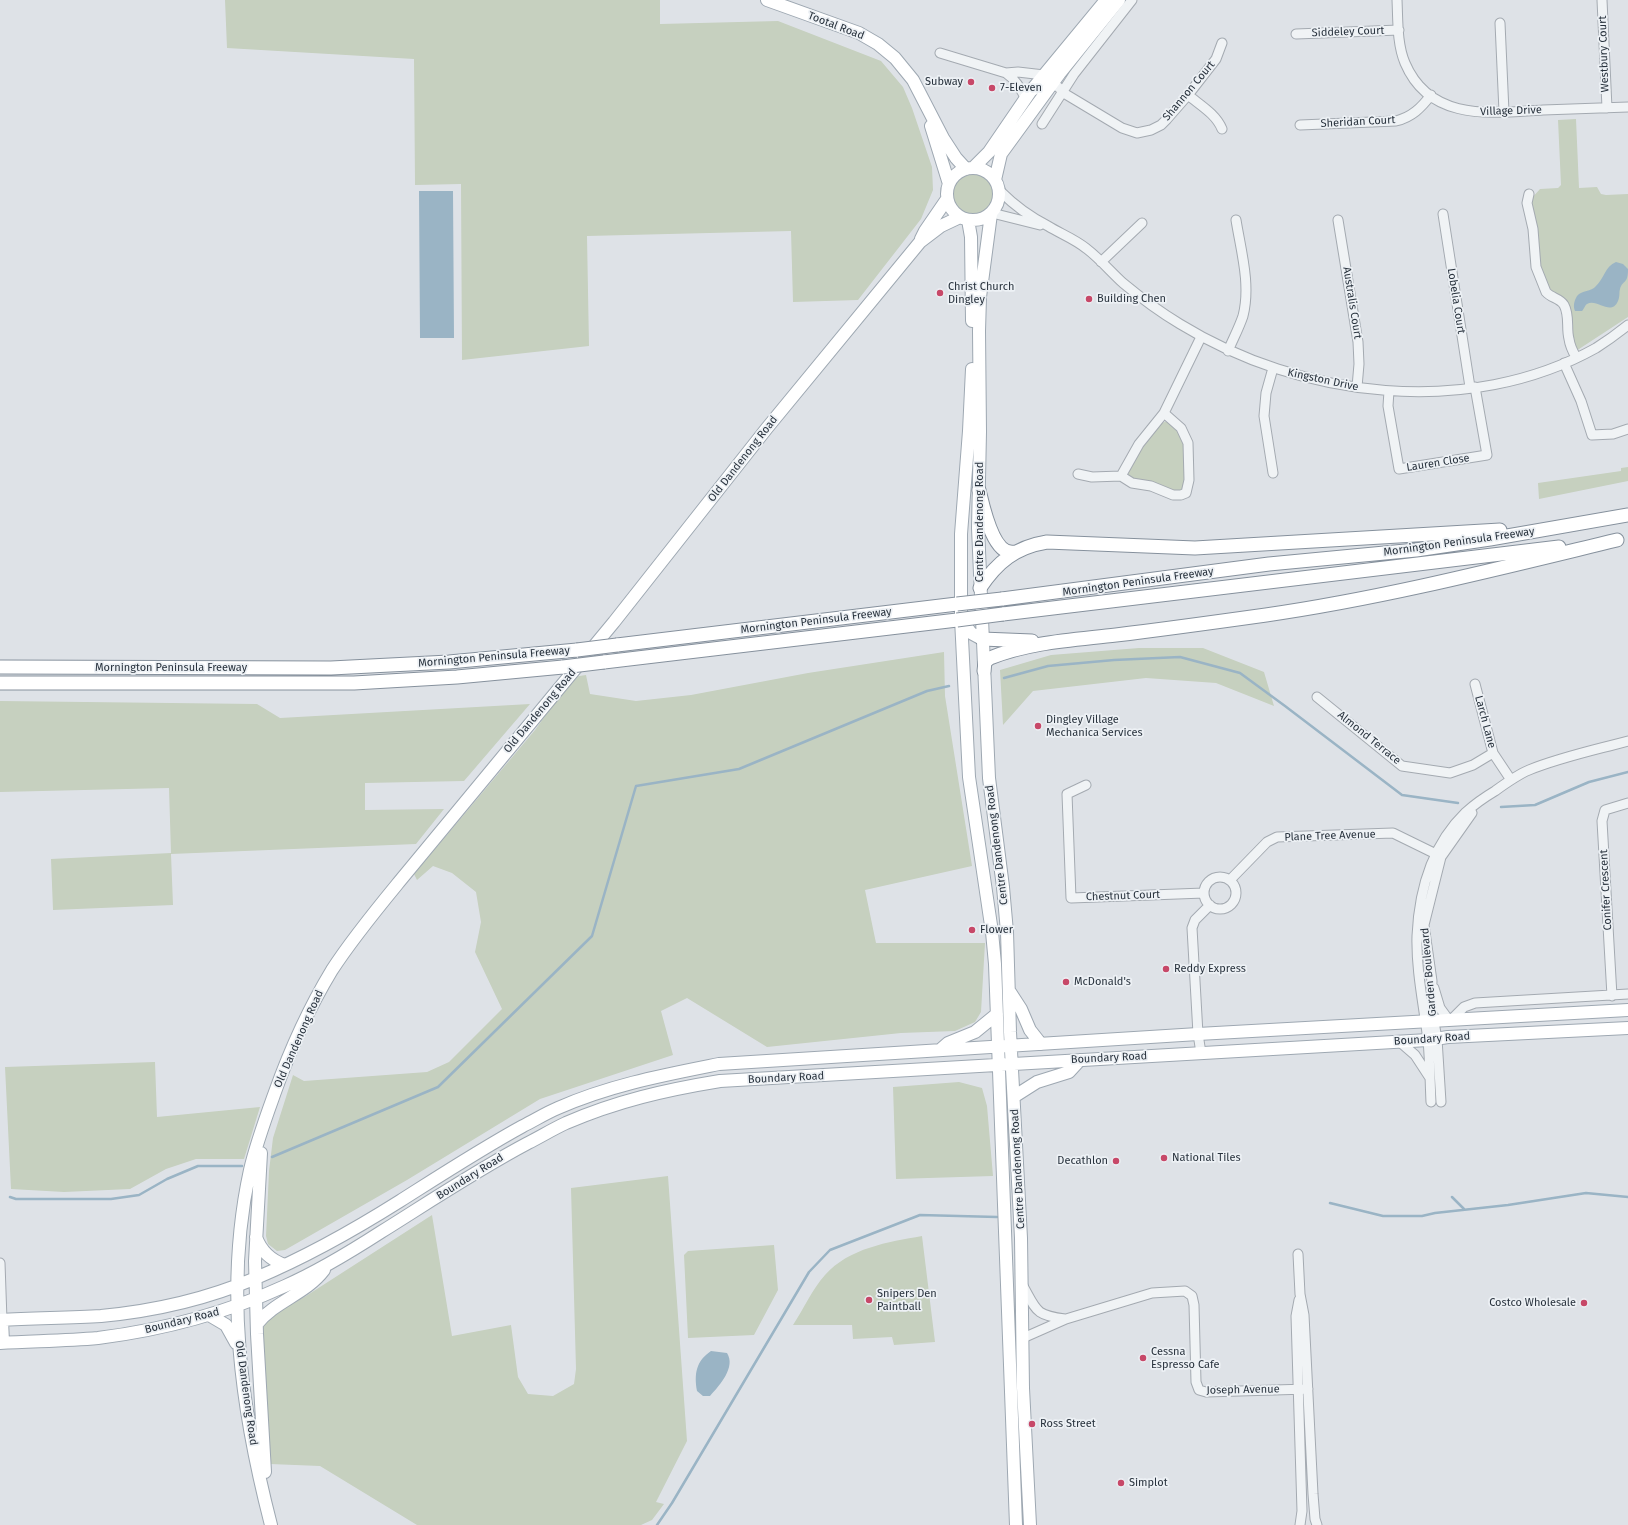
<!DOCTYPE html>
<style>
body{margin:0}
canvas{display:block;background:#dee2e7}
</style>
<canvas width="1628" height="1525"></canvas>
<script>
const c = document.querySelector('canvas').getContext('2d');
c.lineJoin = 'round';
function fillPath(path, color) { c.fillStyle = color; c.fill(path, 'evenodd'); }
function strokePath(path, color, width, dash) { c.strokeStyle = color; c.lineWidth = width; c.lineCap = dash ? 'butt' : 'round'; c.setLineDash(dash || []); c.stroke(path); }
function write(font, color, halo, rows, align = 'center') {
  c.font = font + ' "Fira Sans",sans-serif'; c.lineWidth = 3.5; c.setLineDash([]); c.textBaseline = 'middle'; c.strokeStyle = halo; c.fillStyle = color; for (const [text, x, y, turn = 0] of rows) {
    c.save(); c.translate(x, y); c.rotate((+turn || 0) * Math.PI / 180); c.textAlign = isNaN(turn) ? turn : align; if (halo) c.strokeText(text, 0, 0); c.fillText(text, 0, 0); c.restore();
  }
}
fillPath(new Path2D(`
 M 225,0 L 660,0 L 660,24 L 778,21 L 881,61 L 903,87 L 912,108 L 932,167 L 933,190 L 921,219 L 858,300 L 793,302 L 791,231 L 587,236 L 589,346 L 462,360 L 461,184 L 415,185 L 414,59 L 227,48 Z
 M 1576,119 L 1579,188 L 1597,187 L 1601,194 L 1606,195 L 1628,194 L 1628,317 L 1576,351 L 1572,340 L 1572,325 L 1541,274 L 1531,207 L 1531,199 L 1540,189 L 1558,188 L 1561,185 L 1558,120 Z
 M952 195a22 22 0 1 1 44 0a22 22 0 1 1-44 0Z
 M 1168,421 L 1183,437 L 1185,488 L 1180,493 L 1129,478 L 1128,471 C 1134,459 1153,423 1168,421 Z
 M 1628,467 L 1628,481 L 1539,499 L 1538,483 L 1621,471 L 1621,468 Z
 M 1139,648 L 1203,648 L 1264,672 L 1274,706 L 1216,683 L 1146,678 L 1033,691 L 1003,725 L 1000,670 L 1051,655 Z
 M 944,652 L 945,696 L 972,866 L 865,890 L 876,943 L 985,943 L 981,1012 L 975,1022 L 955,1031 L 901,1033 L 767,1047 L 687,998 L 661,1011 L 673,1055 L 540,1099 L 407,1180 L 285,1250 L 277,1251 L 268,1244 L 266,1236 L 269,1171 L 273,1138 L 293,1075 L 304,1081 L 427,1072 L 449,1062 L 502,1009 L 475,952 L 481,922 L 476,892 L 452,873 L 433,866 L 417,880 L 414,874 L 535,730 L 573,677 L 586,675 L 590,694 L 636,701 L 691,695 L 808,673 Z
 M 0,701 L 257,704 L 280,718 L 530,704 L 464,781 L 365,783 L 365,810 L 444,809 L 416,844 L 171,854 L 173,905 L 53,910 L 51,859 L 171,853 L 169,788 L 0,792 Z
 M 155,1062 L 157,1117 L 260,1107 L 244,1159 L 196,1159 L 166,1169 L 130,1189 L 64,1192 L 11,1189 L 5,1067 Z
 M 959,1082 L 982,1088 L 987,1106 L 993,1176 L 896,1179 L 893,1087 Z
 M 668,1176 L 687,1441 L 656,1502 L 664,1504 L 652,1520 L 641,1525 L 417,1525 L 320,1466 L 270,1464 L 262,1330 L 269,1317 L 306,1296 L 432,1215 L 452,1336 L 511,1325 L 518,1377 L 528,1394 L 553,1396 L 574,1384 L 576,1369 L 571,1188 Z
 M 922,1236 L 935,1342 L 894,1345 L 892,1337 L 853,1339 L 852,1325 L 793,1325 C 803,1310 813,1288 825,1275 C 849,1248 888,1242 922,1236 Z
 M 774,1245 L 778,1290 L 754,1335 L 688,1338 L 684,1255 L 688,1251 Z`), '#c6d0bf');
fillPath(new Path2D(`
 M 419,191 L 453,191 L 454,338 L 420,338 Z
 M 1616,262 L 1623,264 L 1628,269 C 1628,285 1623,279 1620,289 C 1619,292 1620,297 1618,301 C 1611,317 1597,298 1587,304 C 1585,305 1584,309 1582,311 L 1575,311 C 1573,306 1574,301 1577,296 C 1582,290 1591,292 1596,286 C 1604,279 1605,266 1616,262 Z
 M 711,1351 L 727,1353 C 736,1367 720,1385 710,1396 L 703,1396 L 697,1391 C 694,1374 696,1361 711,1351 Z`), '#9ab4c5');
strokePath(new Path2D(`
 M 1004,678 L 1048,666 L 1114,660 L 1180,657 L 1240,673 L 1285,706 L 1402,795 L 1458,803
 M 1501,807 L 1535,805 L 1589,782 L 1628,772
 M 272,1157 L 438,1087 L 592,936 L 636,786 L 739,769 L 927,691 L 949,686
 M 10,1197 L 16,1199 L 111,1199 L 139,1195 L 167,1179 L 198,1166 L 242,1166
 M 1452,1197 L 1464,1209
 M 1330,1203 L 1383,1216 L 1422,1216 L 1435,1213 L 1508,1205 L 1586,1193 L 1628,1197
 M 657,1525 L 672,1503 L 809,1272 L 830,1250 L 920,1215 L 997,1217`), '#9ab4c5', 2.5);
const minor = new Path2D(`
 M 1397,0 C 1398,21 1397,44 1405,63 C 1430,122 1491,113 1543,110 C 1571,109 1600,108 1628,107
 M 1602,0 L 1607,108
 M 1500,23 L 1504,112
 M 1296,34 L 1399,30
 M 940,53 L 1006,73 C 1016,80 1020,88 1026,99
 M 1006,73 L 1018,72 L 1044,75
 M 1031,92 C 1040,88 1057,79 1062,92 L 1122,128 L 1137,133 L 1151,130 L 1161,125 L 1167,119 L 1188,95 L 1216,59 L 1222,43
 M 1188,95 C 1200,105 1216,114 1222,129
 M 1042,124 L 1074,74 L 1132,0
 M 1300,125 L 1396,121 C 1412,117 1421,108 1431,95
 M 1000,191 C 1014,205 1030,217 1048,226 C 1061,234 1075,239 1087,249 C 1100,259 1111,272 1123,283 C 1141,298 1160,312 1180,324 C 1300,398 1469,419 1596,348 C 1607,341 1618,333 1628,325
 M 1529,194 L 1527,203 L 1533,229 L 1536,267 L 1546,292 C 1551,298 1560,298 1564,305 C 1570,316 1566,328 1569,339 C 1570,346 1573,352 1576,357
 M 992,213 L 1040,225
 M 1443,214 L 1470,387
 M 1338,220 L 1358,342 L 1359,364 L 1357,387
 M 1101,262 L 1142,223
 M 1228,351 C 1233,339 1239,328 1243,316 C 1251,285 1241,251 1236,220
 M 1564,363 L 1581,401 L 1592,435 L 1613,434 L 1628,429
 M 1273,368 L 1266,393 L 1264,416 L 1273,473
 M 1389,391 L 1388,406 L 1399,469 L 1487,455 L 1475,387
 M 1164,413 L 1181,428 L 1188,443 L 1189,480 L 1186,493 L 1181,495 L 1173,495 L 1151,486 L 1132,483 L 1121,476 L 1139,444 L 1164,413 L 1201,337
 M 1078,474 L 1092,477 L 1121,476
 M 1475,684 L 1493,753 L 1511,780
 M 1317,697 L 1402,766 L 1450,773 L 1473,765 L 1493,753
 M 1086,785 L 1067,794 L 1071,898 L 1204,893
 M1204 893a16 16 0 1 1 32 0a16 16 0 1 1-32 0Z
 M 1230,880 L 1267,842 L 1277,837 L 1393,833 L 1440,856
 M 1434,988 L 1440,1008 L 1448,1019
 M 1612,996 L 1602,821 L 1605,810 L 1628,803
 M 1452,1019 L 1464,1007 L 1475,1003 L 1628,994
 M 1400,1042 L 1415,1055 L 1430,1078
 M 1201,1053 L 1198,1034 L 1192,928 L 1195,920 L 1210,905
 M 1431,1102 C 1430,1082 1430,1061 1428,1041 C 1424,1006 1416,971 1417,936 C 1419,890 1432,845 1466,812 C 1475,804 1485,797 1495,791 C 1506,783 1517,775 1529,770 C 1561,757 1595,750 1628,741
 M 1441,1102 L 1437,1039 L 1431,1005 L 1432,981 L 1424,925 L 1441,857 L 1472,813
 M 1298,1254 L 1300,1294 L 1304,1315 L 1313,1494 L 1315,1519 L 1317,1525
 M 0,1263 L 2,1320
 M 1023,1286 C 1037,1311 1035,1315 1065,1319
 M 1299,1300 L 1296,1316 L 1302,1511 L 1300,1525
 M 1023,1338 L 1066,1319 L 1152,1293 L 1185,1291 L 1192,1296 L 1194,1305 L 1196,1382 L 1199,1390 L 1206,1392 L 1308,1389`);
const major = new Path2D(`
 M 767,0 L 859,33 L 878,44 L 895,58 L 913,80 L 943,138 L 956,158 L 966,169
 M 931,126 L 949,184
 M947 194a26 26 0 1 1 52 0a26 26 0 1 1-52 0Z
 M 973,168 L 989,152 L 1030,92 L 1106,0
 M 995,180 L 1001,154 L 1060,73 L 1119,0
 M 991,214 L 980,297 L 979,331 L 980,432 L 978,528 L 989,778 L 1003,887 L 1007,932 L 1010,1032 L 1021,1238 L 1023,1388 L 1030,1525
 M 968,220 L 971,237 L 972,321
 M 921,239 L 925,231 L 947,199
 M 972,369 L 969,431 L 961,534 L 961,619 L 969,777 L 992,932 L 995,964 L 1016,1525
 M 961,619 L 971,633 L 982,639
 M 1010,992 L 1021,1009 L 1030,1030 L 1041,1044
 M 940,1050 L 948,1043 L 975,1032 L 997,1014
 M 1015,1096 L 1037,1082 L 1069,1072 L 1080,1060
 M 261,1153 L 255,1261 L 257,1334 L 265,1472
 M 256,1237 C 261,1251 270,1260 285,1265
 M 209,1315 L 226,1325 L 236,1343
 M 0,1320 C 34,1318 68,1318 101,1316 C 154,1311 207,1299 256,1278 C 306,1257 354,1230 400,1201 C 441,1175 481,1149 523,1126 C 535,1120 546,1113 558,1108 C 610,1085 664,1075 719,1064 L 1198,1034 L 1628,1010
 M 2,1320 L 3,1342
 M 257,1324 C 275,1301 306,1294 324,1270
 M 0,1343 C 32,1341 65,1341 98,1338 C 162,1330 226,1313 285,1286 C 319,1271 350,1252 381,1232 C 429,1202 477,1170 528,1143 C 540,1137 553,1129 566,1123 C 617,1101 665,1090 720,1081 L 1428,1040 L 1448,1037 L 1628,1028
 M 271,1525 C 241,1409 224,1289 250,1170 C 256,1144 266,1117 275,1092 C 290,1050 309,1008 332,970 C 352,939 376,910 399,882 L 614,622 L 767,428 L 920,242 L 941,226 L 960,217`);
const highway = new Path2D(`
 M 979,490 C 983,506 993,557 1015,552
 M 980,588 C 997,562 1016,547 1047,542 L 1195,548 L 1500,530
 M 1002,599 L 1269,564 L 1416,550 L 1490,539 L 1628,515
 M 1003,614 C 1188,593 1373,569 1559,547
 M 982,639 L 1032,641
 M 617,645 L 957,604
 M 604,662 L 957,620
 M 0,667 L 331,668 L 449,662 L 577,650
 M 984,671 L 985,662 L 990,658 C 1030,642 1074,640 1116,635 C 1166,629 1216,622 1266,615 C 1384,598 1501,568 1617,540
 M 0,683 L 354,683 L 457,677 L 563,667`);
strokePath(minor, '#a4aab1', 11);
strokePath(major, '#9ea8b2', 14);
strokePath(highway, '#86919d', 15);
strokePath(minor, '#f0f3f5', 9);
strokePath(major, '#fff', 12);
strokePath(highway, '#fff', 13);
const highwayBridge = new Path2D(`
 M 957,604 L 1002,599
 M 957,620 L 1003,614
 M 577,650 L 617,645
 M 563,667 L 604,662`);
strokePath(highwayBridge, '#86919d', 15, []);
strokePath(highwayBridge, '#fff', 13);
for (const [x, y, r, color] of [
 [971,82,4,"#c74868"],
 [992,88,4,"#c74868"],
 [940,293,4,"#c74868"],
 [1089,299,4,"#c74868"],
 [1038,726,4,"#c74868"],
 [972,930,4,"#c74868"],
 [1166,969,4,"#c74868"],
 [1066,982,4,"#c74868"],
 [1164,1158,4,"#c74868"],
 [1116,1161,4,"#c74868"],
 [869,1300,4,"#c74868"],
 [1584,1303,4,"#c74868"],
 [1143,1358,4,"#c74868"],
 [1032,1424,4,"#c74868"],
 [1121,1483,4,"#c74868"]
]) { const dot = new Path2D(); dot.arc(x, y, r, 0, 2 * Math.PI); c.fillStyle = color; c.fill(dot); strokePath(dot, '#edf1f5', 1.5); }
write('11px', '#28323d', '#edf1f5', [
 ["Tootal Road",836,26,21],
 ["Siddeley Court",1348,32,-2],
 ["Westbury Court",1604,54,-92],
 ["Shannon Court",1189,91,-50],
 ["Village Drive",1511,111,-2],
 ["Sheridan Court",1358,122,-3],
 ["Lobelia Court",1456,301,81],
 ["Australis Court",1352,303,81],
 ["Kingston Drive",1323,380,12],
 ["Old Dandenong Road",743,459,-52],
 ["Lauren Close",1438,463,-9],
 ["Centre Dandenong Road",980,522,-90],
 ["Mornington Peninsula Freeway",1459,542,-8],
 ["Mornington Peninsula Freeway",1138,582,-8],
 ["Mornington Peninsula Freeway",816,621,-7],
 ["Mornington Peninsula Freeway",494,657,-5],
 ["Mornington Peninsula Freeway",171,668],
 ["Old Dandenong Road",540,711,-50],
 ["Larch Lane",1485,722,75],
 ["Almond Terrace",1369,738,39],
 ["Plane Tree Avenue",1330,836,-2],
 ["Centre Dandenong Road",997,845,-97],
 ["Conifer Crescent",1606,890,-93],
 ["Chestnut Court",1123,896,-2],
 ["Garden Boulevard",1429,972,-95],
 ["Old Dandenong Road",299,1039,-66],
 ["Boundary Road",1432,1039,-4],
 ["Boundary Road",1109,1058,-3],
 ["Boundary Road",786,1078,-3],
 ["Centre Dandenong Road",1018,1169,-93],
 ["Boundary Road",470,1177,-32],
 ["Boundary Road",182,1321,-14],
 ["Joseph Avenue",1243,1390,-1],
 ["Old Dandenong Road",246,1393,82]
]);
write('11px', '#28323d', '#edf1f5', [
 ["Subway",963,82,"right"],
 ["7-Eleven",1000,88],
 ["Christ Church",948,287],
 ["Dingley",948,300],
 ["Building Chen",1097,299],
 ["Dingley Village",1046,720],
 ["Mechanica Services",1046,733],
 ["Flower",980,930],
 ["Reddy Express",1174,969],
 ["McDonald's",1074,982],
 ["National Tiles",1172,1158],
 ["Decathlon",1108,1161,"right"],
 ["Snipers Den",877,1294],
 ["Paintball",877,1307],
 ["Costco Wholesale",1576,1303,"right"],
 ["Cessna",1151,1352],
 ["Espresso Cafe",1151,1365],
 ["Ross Street",1040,1424],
 ["Simplot",1129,1483]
], 'left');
</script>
